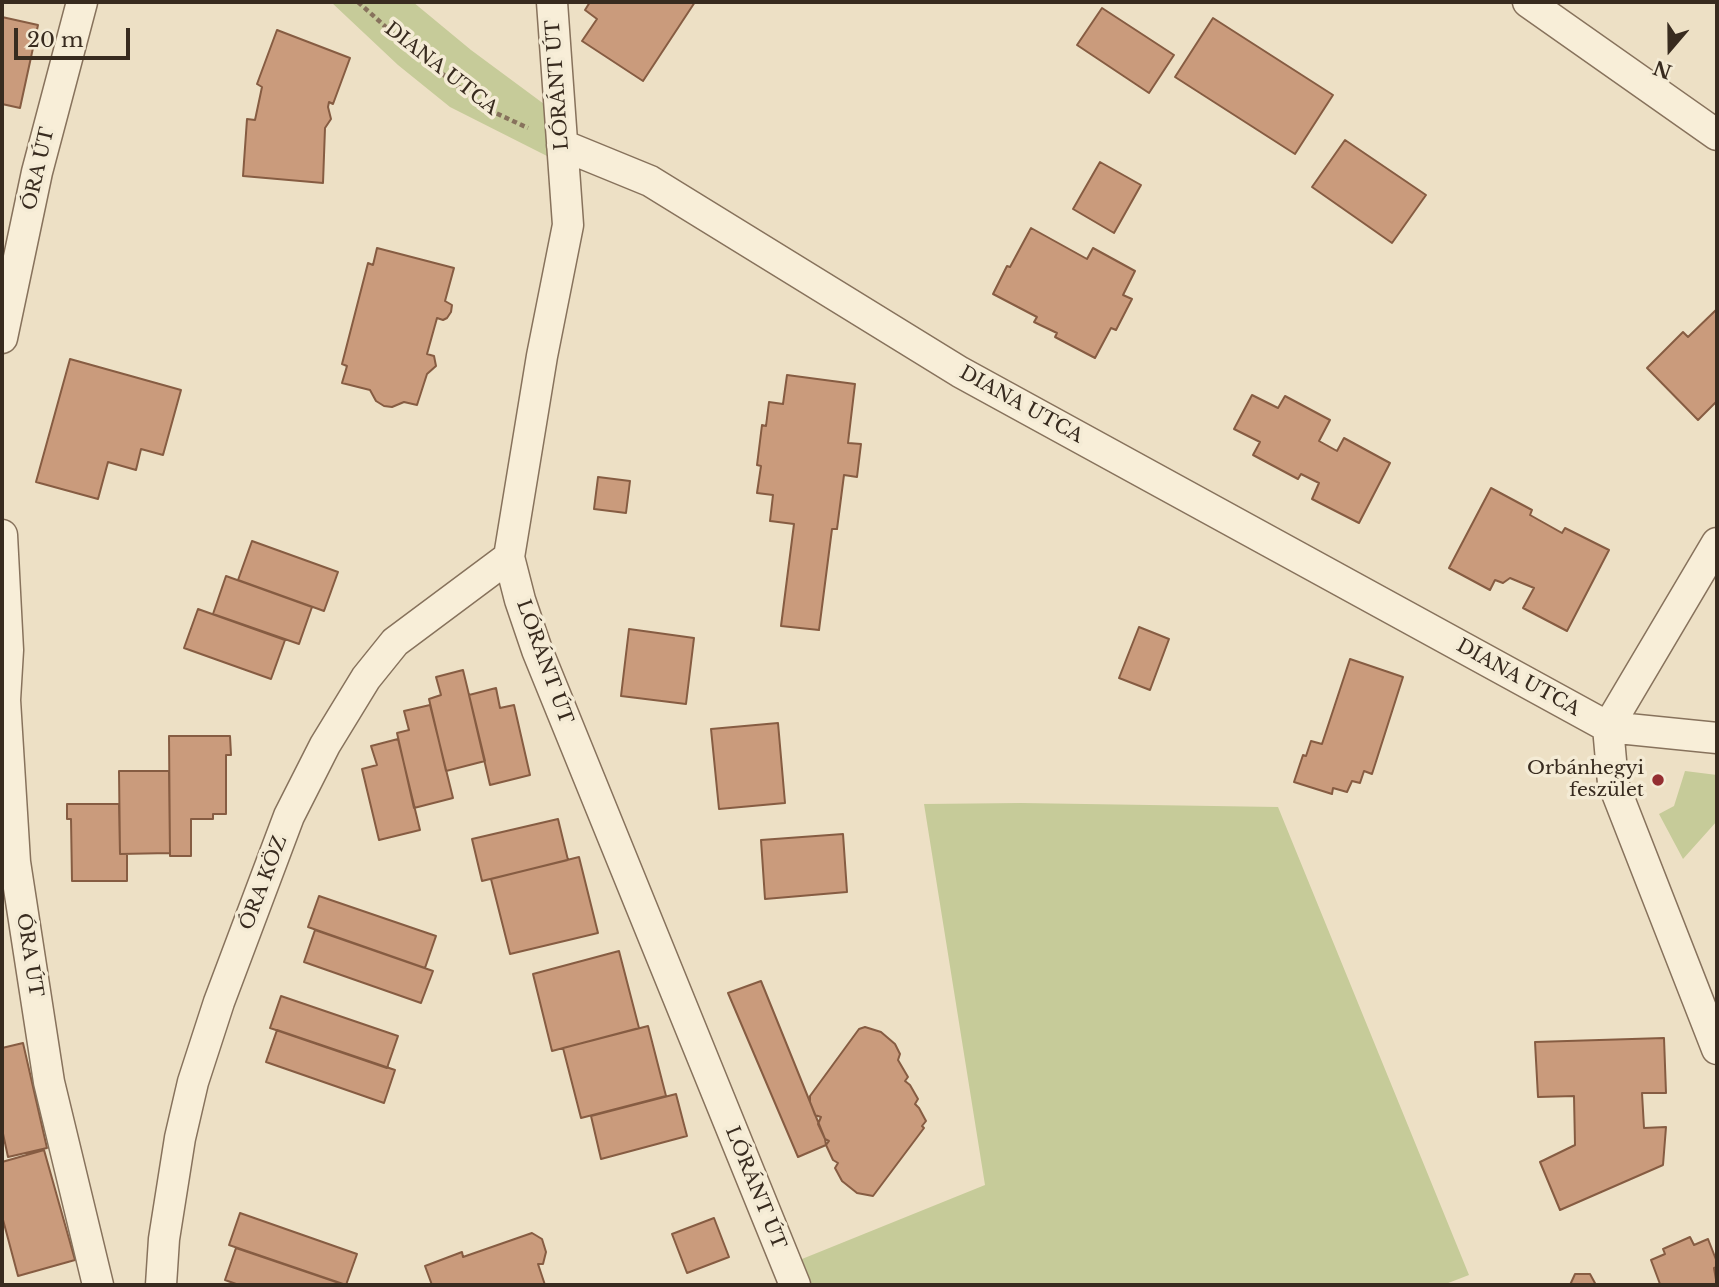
<!DOCTYPE html>
<meta charset="utf-8">
<style>
body{margin:0}
#map{position:relative;width:1719px;height:1287px;overflow:hidden;background:#ede0c5;font-family:"Libre Baskerville",serif}
canvas{display:block}
.frame{position:absolute;inset:0;border:4px solid #382b1f;pointer-events:none}
.north{position:absolute;left:1635px;top:14px;width:70px;height:70px;-webkit-text-stroke:5px #f4ebd5;paint-order:stroke;rotate:200deg;font-size:19px;font-weight:700;line-height:28px;text-align:center;color:#382b1f}
.north::after{content:'';display:block;margin:auto;width:24px;height:32px;background:#382b1f;clip-path:polygon(50% 0,100% 100%,50% 72%,0 100%)}
.scale{position:absolute;left:14px;top:28px;width:116px;height:32px;box-sizing:border-box;border:4px solid #382b1f;border-top:0;padding-left:9px;font-size:21px;line-height:24px;white-space:nowrap;color:#382b1f;-webkit-text-stroke:5px #f4ebd5;paint-order:stroke}
</style>
<div id="map">
<canvas width="1719" height="1287"></canvas>
<div class="frame"></div>
<div class="north">N</div>
<div class="scale">20 m</div>
</div>
<script>
const c = document.querySelector('canvas').getContext('2d');
c.lineJoin = 'round';
function fillPath(path, color) { c.fillStyle = color; c.fill(path, 'evenodd'); }
function strokePath(path, color, width, dash) { c.strokeStyle = color; c.lineWidth = width; c.lineCap = dash ? 'butt' : 'round'; c.setLineDash(dash || []); c.stroke(path); }
function write(font, color, halo, rows, align = 'center') {
  c.font = font + ' "Libre Baskerville",serif'; c.lineWidth = 7; c.setLineDash([]); c.textBaseline = 'middle'; c.strokeStyle = halo; c.fillStyle = color; for (const [text, x, y, turn = 0] of rows) {
    c.save(); c.translate(x, y); c.rotate((+turn || 0) * Math.PI / 180); c.textAlign = isNaN(turn) ? turn : align; if (halo) c.strokeText(text, 0, 0); c.fillText(text, 0, 0); c.restore();
  }
}
fillPath(new Path2D(`
 M 331,2 L 413,2 L 471,50 L 544,104 L 547,156 L 450,107 L 398,65 Z
 M 1685,771 L 1717,775 L 1717,821 L 1683,859 L 1659,814 L 1674,806 Z
 M 1021,803 L 1278,807 L 1469,1275 L 1443,1285 L 812,1285 L 802,1259 L 985,1185 L 924,804 Z`), '#c6cb99');
const building = new Path2D(`
 M 590,2 L 695,2 L 643,81 L 582,41 L 597,19 L 585,10 Z
 M 1102,8 L 1174,55 L 1149,93 L 1077,45 Z
 M 2,17 L 38,25 L 20,108 L 2,104 Z
 M 1213,18 L 1333,95 L 1295,154 L 1175,77 Z
 M 277,30 L 350,58 L 333,104 L 329,102 L 328,107 L 331,119 L 325,128 L 323,183 L 243,176 L 247,119 L 255,120 L 262,87 L 257,84 Z
 M 1345,140 L 1426,195 L 1392,243 L 1312,187 Z
 M 1100,162 L 1141,185 L 1114,233 L 1073,209 Z
 M 1031,228 L 1087,259 L 1093,248 L 1135,271 L 1123,295 L 1132,299 L 1116,330 L 1111,328 L 1095,358 L 1055,337 L 1057,333 L 1034,322 L 1037,317 L 993,294 L 1007,266 L 1010,267 Z
 M 377,248 L 454,268 L 445,301 L 452,305 L 451,312 L 447,318 L 443,320 L 437,318 L 427,354 L 434,356 L 436,366 L 427,374 L 417,405 L 404,402 L 392,407 L 384,406 L 376,401 L 370,390 L 342,383 L 347,366 L 342,364 L 368,263 L 373,265 Z
 M 1717,309 L 1717,401 L 1698,420 L 1647,368 L 1683,332 L 1688,337 Z
 M 70,359 L 181,390 L 163,455 L 141,449 L 136,470 L 108,462 L 98,499 L 36,482 Z
 M 787,375 L 855,384 L 848,443 L 861,444 L 857,477 L 844,475 L 837,529 L 832,529 L 819,630 L 781,626 L 794,524 L 770,521 L 773,495 L 757,493 L 761,466 L 757,465 L 762,425 L 766,426 L 769,402 L 783,404 Z
 M 1252,395 L 1278,408 L 1285,396 L 1330,420 L 1319,441 L 1337,451 L 1344,438 L 1390,463 L 1359,523 L 1312,499 L 1319,483 L 1301,474 L 1298,479 L 1253,455 L 1260,442 L 1234,429 Z
 M 598,477 L 630,481 L 626,513 L 594,509 Z
 M 1491,488 L 1532,510 L 1530,515 L 1562,533 L 1565,528 L 1609,550 L 1567,631 L 1523,608 L 1534,588 L 1510,578 L 1503,583 L 1495,580 L 1490,590 L 1449,568 Z
 M 252,541 L 338,572 L 324,611 L 238,580 Z
 M 226,576 L 312,607 L 299,644 L 213,614 Z
 M 198,609 L 285,640 L 271,679 L 184,648 Z
 M 1139,627 L 1169,639 L 1150,690 L 1119,678 Z
 M 629,629 L 694,638 L 686,704 L 621,696 Z
 M 1350,659 L 1403,677 L 1372,774 L 1364,771 L 1360,783 L 1352,781 L 1347,792 L 1333,788 L 1332,794 L 1294,782 L 1303,755 L 1306,756 L 1311,741 L 1322,744 Z
 M 463,670 L 485,761 L 446,771 L 429,699 L 441,695 L 436,677 Z
 M 496,688 L 500,708 L 514,705 L 530,775 L 490,785 L 469,695 Z
 M 430,705 L 453,798 L 414,808 L 397,733 L 409,730 L 404,711 Z
 M 778,723 L 785,803 L 719,809 L 711,729 Z
 M 169,736 L 230,736 L 231,755 L 226,755 L 226,814 L 213,814 L 213,819 L 191,819 L 191,856 L 170,856 Z
 M 398,739 L 420,830 L 379,840 L 362,769 L 377,765 L 371,746 Z
 M 119,771 L 169,771 L 170,853 L 120,854 Z
 M 67,804 L 119,804 L 120,854 L 127,854 L 127,881 L 72,881 L 71,819 L 67,819 Z
 M 558,819 L 568,860 L 482,881 L 472,839 Z
 M 843,834 L 847,892 L 765,899 L 761,840 Z
 M 579,857 L 598,933 L 510,954 L 491,879 Z
 M 319,896 L 436,936 L 425,968 L 308,927 Z
 M 315,930 L 433,971 L 421,1003 L 304,962 Z
 M 619,951 L 639,1028 L 552,1051 L 533,974 Z
 M 761,981 L 825,1139 L 826,1145 L 798,1157 L 728,993 Z
 M 281,996 L 398,1036 L 387,1068 L 270,1028 Z
 M 648,1026 L 666,1096 L 581,1118 L 563,1048 Z
 M 865,1027 L 881,1032 L 895,1044 L 900,1054 L 898,1060 L 908,1077 L 905,1081 L 910,1085 L 918,1099 L 915,1104 L 919,1108 L 926,1121 L 922,1126 L 924,1128 L 873,1196 L 857,1193 L 842,1181 L 835,1168 L 838,1163 L 833,1160 L 826,1145 L 829,1141 L 825,1139 L 818,1124 L 821,1117 L 815,1115 L 810,1102 L 810,1096 L 859,1029 Z
 M 277,1030 L 395,1070 L 384,1103 L 266,1062 Z
 M 1664,1038 L 1666,1093 L 1642,1093 L 1644,1128 L 1666,1127 L 1663,1165 L 1560,1210 L 1540,1162 L 1575,1145 L 1574,1096 L 1538,1097 L 1535,1042 Z
 M 23,1043 L 47,1148 L 8,1157 L 2,1129 L 2,1048 Z
 M 676,1094 L 687,1136 L 601,1159 L 591,1116 Z
 M 44,1150 L 75,1260 L 18,1276 L 2,1216 L 2,1162 Z
 M 240,1213 L 357,1254 L 346,1285 L 229,1245 Z
 M 714,1218 L 729,1257 L 687,1273 L 672,1234 Z
 M 532,1233 L 542,1239 L 546,1252 L 543,1264 L 538,1264 L 545,1285 L 432,1285 L 425,1266 L 462,1252 L 463,1257 Z
 M 1690,1237 L 1694,1245 L 1708,1239 L 1717,1262 L 1717,1267 L 1714,1268 L 1717,1285 L 1656,1285 L 1660,1284 L 1651,1260 L 1665,1254 L 1663,1249 Z
 M 236,1248 L 345,1285 L 239,1285 L 225,1280 Z
 M 1575,1274 L 1590,1274 L 1596,1285 L 1570,1285 Z`);
fillPath(building, '#ca9b7c');
strokePath(building, '#865c42', 2);
const minor = new Path2D(`
 M 552,2 L 568,225 L 542,356 L 509,557 L 520,600 L 537,650 L 795,1285
 M 1528,2 L 1717,135
 M 562,145 L 650,181 L 960,372 L 1608,727 L 1717,738
 M 2,338 L 37,172 L 82,2
 M 2,535 L 8,650 L 5,700 L 15,862 L 49,1082 L 98,1285
 M 1717,543 L 1608,727 L 1613,783 L 1717,1049
 M 161,1285 L 164,1239 L 180,1138 L 193,1082 L 219,1002 L 289,816 L 325,745 L 366,678 L 395,642 L 509,557`);
strokePath(minor, '#87725c', 33);
strokePath(new Path2D(`
 M 358,2 L 407,46 L 487,109 L 528,128`), '#87725c', 4.5, [5, 3.5]);
strokePath(minor, '#f8eed8', 30);
for (const [x, y, r, color] of [
 [1658,780,7,"#942e31"]
]) { const dot = new Path2D(); dot.arc(x, y, r, 0, 2 * Math.PI); c.fillStyle = color; c.fill(dot); strokePath(dot, '#f4ebd5', 2.5); }
write('19px', '#382b1f', '#f4ebd5', [
 ["DIANA UTCA",441,69,38],
 ["LÓRÁNT ÚT",558,85,-94],
 ["ÓRA ÚT",39,169,-77],
 ["DIANA UTCA",1021,405,29],
 ["LÓRÁNT ÚT",544,662,70],
 ["DIANA UTCA",1518,678,29],
 ["ÓRA KÖZ",264,883,-69],
 ["ÓRA ÚT",29,955,81],
 ["LÓRÁNT ÚT",755,1188,68]
]);
write('19px', '#382b1f', '#f4ebd5', [
 ["Orbánhegyi",1644,769],
 ["feszület",1644,791]
], 'right');
</script>
